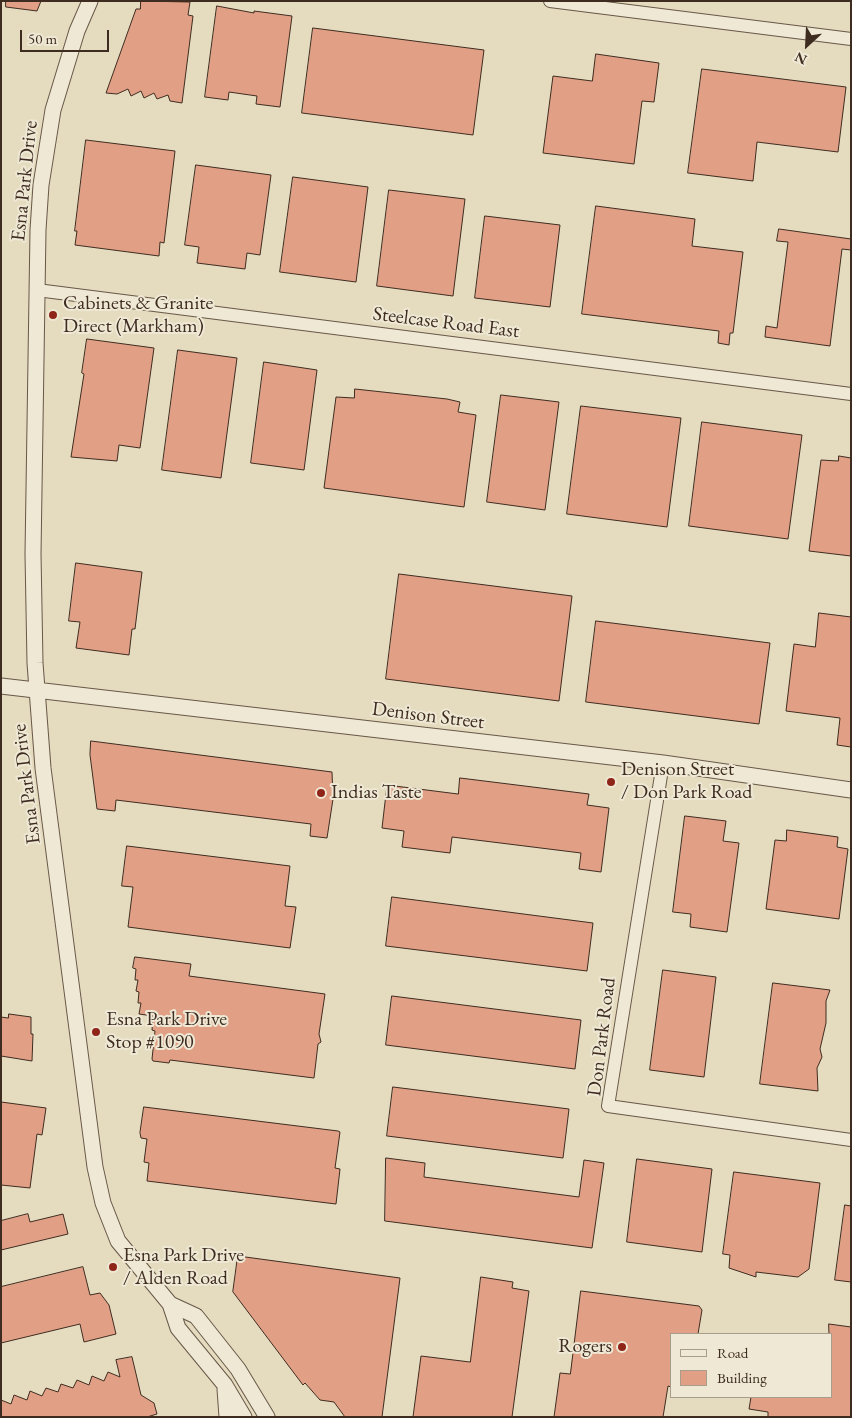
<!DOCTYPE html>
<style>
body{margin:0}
#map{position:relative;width:852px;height:1418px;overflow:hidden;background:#e5dbbf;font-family:"EB Garamond",serif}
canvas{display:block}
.frame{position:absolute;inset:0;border:2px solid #3f2c21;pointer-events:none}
.legend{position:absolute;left:670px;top:1333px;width:162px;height:65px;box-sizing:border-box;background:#eee8d5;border:1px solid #a89d8d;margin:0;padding:6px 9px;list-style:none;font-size:15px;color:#3f2c21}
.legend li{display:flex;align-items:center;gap:10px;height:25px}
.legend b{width:25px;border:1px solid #a89d8d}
.north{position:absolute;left:782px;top:20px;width:50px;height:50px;-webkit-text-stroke:4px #eee8d5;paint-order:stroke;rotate:205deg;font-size:14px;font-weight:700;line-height:20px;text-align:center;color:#3f2c21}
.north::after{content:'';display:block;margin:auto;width:18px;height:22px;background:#3f2c21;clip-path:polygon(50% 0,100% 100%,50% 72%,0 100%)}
.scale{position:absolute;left:20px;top:30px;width:89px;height:22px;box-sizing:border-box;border:2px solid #3f2c21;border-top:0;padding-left:6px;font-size:15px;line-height:18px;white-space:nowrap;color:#3f2c21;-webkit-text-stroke:4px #eee8d5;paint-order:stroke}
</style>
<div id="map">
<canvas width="852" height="1418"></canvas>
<div class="frame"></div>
<ul class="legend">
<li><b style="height:6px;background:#eee8d5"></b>Road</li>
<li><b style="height:14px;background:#e1a085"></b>Building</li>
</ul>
<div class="north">N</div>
<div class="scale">50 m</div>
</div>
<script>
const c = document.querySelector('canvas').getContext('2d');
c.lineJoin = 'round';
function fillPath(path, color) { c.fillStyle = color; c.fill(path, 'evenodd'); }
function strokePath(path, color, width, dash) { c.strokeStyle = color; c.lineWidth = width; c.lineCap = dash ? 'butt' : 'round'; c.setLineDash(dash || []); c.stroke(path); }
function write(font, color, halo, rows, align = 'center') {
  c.font = font + ' "EB Garamond",serif'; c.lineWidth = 4; c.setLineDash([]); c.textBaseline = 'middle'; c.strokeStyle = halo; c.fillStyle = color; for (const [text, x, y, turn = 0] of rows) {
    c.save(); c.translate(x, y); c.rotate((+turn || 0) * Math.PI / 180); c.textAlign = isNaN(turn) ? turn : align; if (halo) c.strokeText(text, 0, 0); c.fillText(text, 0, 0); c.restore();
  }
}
const building = new Path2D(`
 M 6,1 L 41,1 L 37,11 L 6,7 Z
 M 141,1 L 190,2 L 188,15 L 193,16 L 182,103 L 170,101 L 168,95 L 157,99 L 154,93 L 144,98 L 141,91 L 131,96 L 128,89 L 117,94 L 106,93 L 136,9 L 140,9 Z
 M 217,6 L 254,13 L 254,11 L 292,16 L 280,107 L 256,104 L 257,96 L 229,92 L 228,100 L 205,97 Z
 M 313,28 L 484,50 L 473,135 L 302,113 Z
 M 596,54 L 659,63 L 654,102 L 642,101 L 634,164 L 543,153 L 553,76 L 592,81 Z
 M 702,69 L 846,87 L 838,152 L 757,142 L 753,181 L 688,173 Z
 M 86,140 L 175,151 L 164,243 L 160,242 L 159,256 L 75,245 L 77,231 L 75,231 Z
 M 196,165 L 271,175 L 260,255 L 247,253 L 245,269 L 197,263 L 199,247 L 185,245 Z
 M 293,177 L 368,187 L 356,282 L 280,272 Z
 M 389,190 L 465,199 L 453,296 L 377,286 Z
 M 596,206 L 695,219 L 692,246 L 743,252 L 733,333 L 730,333 L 729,345 L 718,343 L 719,331 L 582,314 Z
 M 485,216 L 560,225 L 550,307 L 475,298 Z
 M 779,229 L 851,239 L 851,250 L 842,249 L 830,346 L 765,337 L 766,326 L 777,328 L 788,242 L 777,241 Z
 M 87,339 L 154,348 L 140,448 L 119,445 L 117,461 L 71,457 L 84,374 L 82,373 Z
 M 178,350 L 237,358 L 221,478 L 162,470 Z
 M 264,362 L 317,370 L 304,470 L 251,463 Z
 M 355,389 L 447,399 L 460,402 L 458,412 L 476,415 L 464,507 L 324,488 L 336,397 L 354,398 Z
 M 501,395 L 559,402 L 545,510 L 487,502 Z
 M 581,406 L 681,418 L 667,527 L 567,514 Z
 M 702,422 L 802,435 L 788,539 L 689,526 Z
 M 839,456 L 851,458 L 851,556 L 809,551 L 821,460 L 838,461 Z
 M 76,563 L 142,572 L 135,629 L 132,629 L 129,655 L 76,648 L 80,622 L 69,621 Z
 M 399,574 L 572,596 L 559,701 L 386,679 Z
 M 819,613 L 851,617 L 851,747 L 837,745 L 840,718 L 786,711 L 794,644 L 815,647 Z
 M 596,621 L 770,643 L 759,724 L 586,702 Z
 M 91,741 L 332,772 L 333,799 L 327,838 L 310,836 L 311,824 L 116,800 L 115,811 L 97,809 L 90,755 Z
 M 460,778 L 589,794 L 587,805 L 609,808 L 601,872 L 579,869 L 581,853 L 452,837 L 450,853 L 402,847 L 404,831 L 382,828 L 387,785 L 458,794 Z
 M 685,816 L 726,821 L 723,841 L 739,843 L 727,932 L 690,927 L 691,914 L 673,912 Z
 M 787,830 L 838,837 L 837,847 L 848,849 L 839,919 L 766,909 L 775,840 L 786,841 Z
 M 127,846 L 290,866 L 285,906 L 296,907 L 290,948 L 128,927 L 133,887 L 122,886 Z
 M 392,897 L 593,923 L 587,971 L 386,946 Z
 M 135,957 L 191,964 L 189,976 L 325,994 L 319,1034 L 321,1042 L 318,1044 L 314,1078 L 170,1060 L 169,1063 L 153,1061 L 152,1059 L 155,1031 L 152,1030 L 153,1016 L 139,1014 L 141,1003 L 138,1003 L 139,992 L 136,991 L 138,980 L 135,980 L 136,969 L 133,968 Z
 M 663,970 L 716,977 L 704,1077 L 650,1070 Z
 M 773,983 L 830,990 L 826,1001 L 826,1023 L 820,1049 L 822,1057 L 817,1068 L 818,1091 L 760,1084 Z
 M 392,996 L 581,1020 L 575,1069 L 386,1045 Z
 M 9,1014 L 31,1017 L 31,1034 L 33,1034 L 32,1061 L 1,1056 L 1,1017 L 8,1018 Z
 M 393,1087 L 569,1109 L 563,1158 L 387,1136 Z
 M 1,1102 L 46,1108 L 42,1135 L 37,1134 L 30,1188 L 1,1185 Z
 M 144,1107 L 338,1131 L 340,1132 L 335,1168 L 340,1169 L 336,1204 L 147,1181 L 149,1163 L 144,1162 L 147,1139 L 141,1138 L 140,1133 Z
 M 386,1158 L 425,1163 L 424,1177 L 579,1197 L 584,1160 L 604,1163 L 592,1248 L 385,1221 Z
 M 637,1159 L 712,1169 L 702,1252 L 627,1242 Z
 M 734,1172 L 820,1183 L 809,1269 L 798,1277 L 756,1272 L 756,1277 L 729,1268 L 730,1255 L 723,1254 Z
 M 845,1205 L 851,1206 L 851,1282 L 835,1280 Z
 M 28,1214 L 30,1222 L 63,1214 L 68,1234 L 1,1250 L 1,1221 Z
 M 238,1256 L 400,1278 L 382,1417 L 345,1417 L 334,1402 L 320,1400 L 305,1383 L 303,1385 L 233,1292 Z
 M 83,1267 L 90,1295 L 100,1293 L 109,1305 L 116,1334 L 84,1342 L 80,1324 L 1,1343 L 1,1287 Z
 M 481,1277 L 513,1282 L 512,1288 L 529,1291 L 512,1417 L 413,1417 L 421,1356 L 470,1362 Z
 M 581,1291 L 699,1306 L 702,1310 L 698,1334 L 671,1334 L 671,1387 L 668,1386 L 663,1417 L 554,1417 L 560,1373 L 570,1374 Z
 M 829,1324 L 851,1327 L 851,1417 L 768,1417 L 768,1412 L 749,1409 L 751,1397 L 831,1397 Z
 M 132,1357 L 141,1395 L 154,1403 L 157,1414 L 147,1417 L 1,1417 L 1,1400 L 11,1404 L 14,1395 L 27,1400 L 30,1391 L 42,1396 L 46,1388 L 58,1392 L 61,1384 L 73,1388 L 77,1380 L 89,1385 L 92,1376 L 104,1381 L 108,1372 L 120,1377 L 116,1360 Z`);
fillPath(building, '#e1a085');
strokePath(building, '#3f2c21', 1);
const minor = new Path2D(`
 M 550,1 L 851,39
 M 37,290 L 851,394
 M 663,763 L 608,1106 L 851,1140`);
const tertiary = new Path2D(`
 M 90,1 L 77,31 L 53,110 L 41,185 L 38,230 L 33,554 L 35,663 L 43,768 L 95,1167 L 103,1203 L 118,1241 L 170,1304 L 178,1328 L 225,1385 L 244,1417
 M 1,686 L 663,763 L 851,790
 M 170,1304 L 196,1316 L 238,1369 L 267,1417
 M 225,1389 L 227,1417`);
strokePath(minor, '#685848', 14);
strokePath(tertiary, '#685848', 17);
strokePath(minor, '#eee8d5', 12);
strokePath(tertiary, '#eee8d5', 15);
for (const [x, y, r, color] of [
 [53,315,5,"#8f2418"],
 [611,782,5,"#8f2418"],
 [321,793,5,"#8f2418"],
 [96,1032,5,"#8f2418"],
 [113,1267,5,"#8f2418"],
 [622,1347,5,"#8f2418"]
]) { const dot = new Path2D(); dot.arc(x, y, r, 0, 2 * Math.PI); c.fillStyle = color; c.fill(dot); strokePath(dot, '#eee8d5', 2); }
write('20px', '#3f2c21', '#eee8d5', [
 ["Esna Park Drive",25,181,-84],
 ["Steelcase Road East",446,323,7],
 ["Denison Street",428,716,7],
 ["Esna Park Drive",27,784,-97],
 ["Don Park Road",602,1037,-83]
]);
write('20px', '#3f2c21', '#eee8d5', [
 ["Cabinets & Granite",63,304],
 ["Direct (Markham)",63,327],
 ["Denison Street",621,770],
 ["/ Don Park Road",621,793],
 ["Indias Taste",331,793],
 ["Esna Park Drive",106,1020],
 ["Stop #1090",106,1043],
 ["Esna Park Drive",123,1256],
 ["/ Alden Road",123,1279],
 ["Rogers",612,1347,"right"]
], 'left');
</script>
